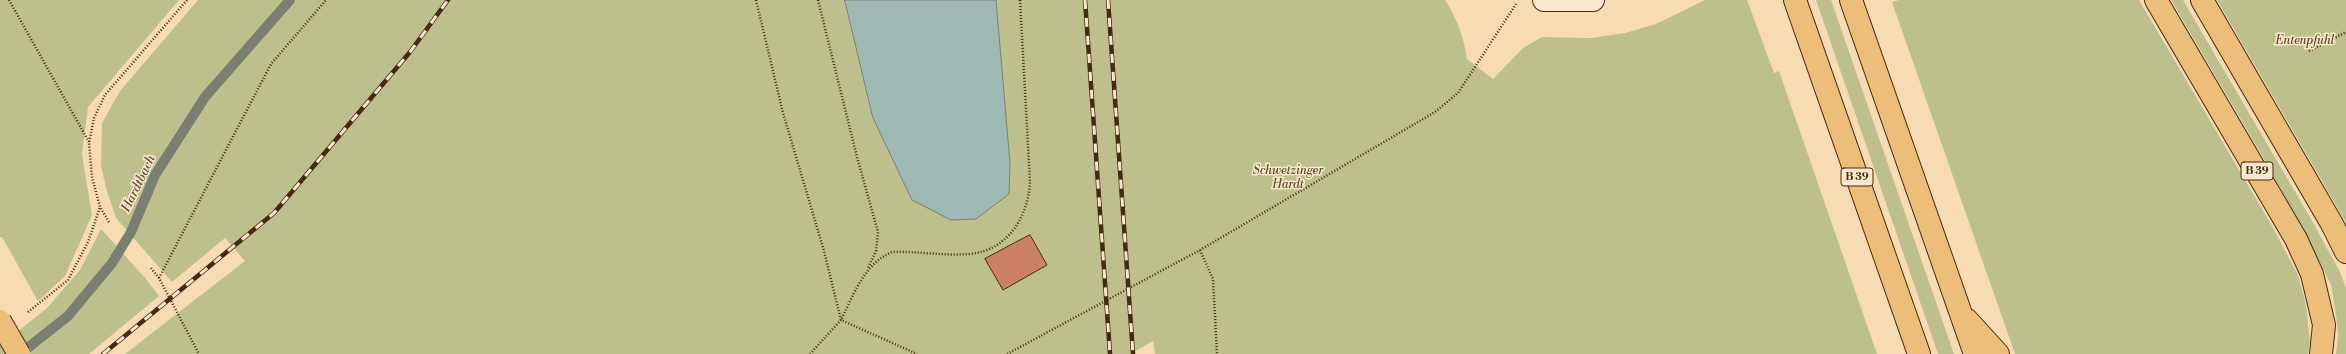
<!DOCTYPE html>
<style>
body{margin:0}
canvas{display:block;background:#f7dbb3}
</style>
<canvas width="2346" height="354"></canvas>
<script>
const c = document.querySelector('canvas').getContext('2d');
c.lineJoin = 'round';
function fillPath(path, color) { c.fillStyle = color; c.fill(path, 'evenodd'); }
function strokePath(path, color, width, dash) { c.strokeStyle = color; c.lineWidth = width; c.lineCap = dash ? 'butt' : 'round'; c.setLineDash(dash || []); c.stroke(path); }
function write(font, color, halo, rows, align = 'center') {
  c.font = font + ' "Libre Bodoni",serif'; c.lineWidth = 3; c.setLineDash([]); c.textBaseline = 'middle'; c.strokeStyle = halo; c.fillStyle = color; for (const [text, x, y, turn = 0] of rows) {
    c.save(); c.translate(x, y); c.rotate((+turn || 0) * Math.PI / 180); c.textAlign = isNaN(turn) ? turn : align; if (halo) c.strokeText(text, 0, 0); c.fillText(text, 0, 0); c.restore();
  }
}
fillPath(new Path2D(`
 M 0,0 L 179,0 L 88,107 L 82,154 L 92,215 L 65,276 L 38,301 L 2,237 L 0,237 Z
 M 198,0 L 845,0 L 873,118 L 976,219 L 1009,194 L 1010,163 L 996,0 L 1445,0 C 1457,19 1464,37 1467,59 L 1493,79 L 1523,48 L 1542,37 L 1591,38 L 1625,33 L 1656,24 L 1705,0 L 1747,0 L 1774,73 L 1779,71 L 1877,354 L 1155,354 L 1153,341 L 1130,354 L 125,354 L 245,261 L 225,238 L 172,282 L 116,218 L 107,192 L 101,166 L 102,123 L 120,91 Z
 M 1816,0 L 1831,0 L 1954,354 L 1938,354 Z
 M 1899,0 L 2139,0 L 2272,226 L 2298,275 L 2306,305 L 2310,342 L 2308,354 L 2015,354 L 1892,2 Z
 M 2171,0 L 2183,0 L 2315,226 L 2340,272 L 2346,288 L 2346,354 L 2336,354 L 2338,335 L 2336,314 L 2331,285 L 2321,264 L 2271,171 Z
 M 2217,0 L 2346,0 L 2346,223 L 2340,212 Z
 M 101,229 L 146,279 L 159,296 L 89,354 L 0,354 L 0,346 L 47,308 L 80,270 Z`), '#bdc08c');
const water = new Path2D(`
 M 845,0 L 996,0 L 1010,163 L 1009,194 L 976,219 L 951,220 L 912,200 L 873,118 Z`);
fillPath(water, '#9eb9b4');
strokePath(water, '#7b7f72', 1);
strokePath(new Path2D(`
 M 20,354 L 68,316 L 112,263 L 131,232 L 155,175 L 205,97 L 290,0`), '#7b7f72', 10);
const building = new Path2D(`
 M 1030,235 L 1047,265 L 1003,290 L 985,259 Z`);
fillPath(building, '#cc8165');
strokePath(building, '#462910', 1);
const secondary = new Path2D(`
 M 1544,0 L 1593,0`);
const highway = new Path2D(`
 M 1795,0 L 1919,354
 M 1851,0 L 1975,354
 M 2156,0 L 2296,239 L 2312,274 L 2324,325 L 2321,354
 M 2202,0 L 2332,224 L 2346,252
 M 1967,320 L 1998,354`);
strokePath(secondary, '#462910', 24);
strokePath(highway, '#462910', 24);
strokePath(new Path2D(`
 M 9,0 L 89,142
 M 756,0 L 783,113 L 824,251 L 841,320 C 854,294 864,264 892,252 C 917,251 943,256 969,254 C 1007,251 1028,218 1030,182 L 1020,0
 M 818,0 L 857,157 L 878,232 L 876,251 L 868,268
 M 2309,51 L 2346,32
 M 109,222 L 100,207 L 92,177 L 89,143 L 94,118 L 105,95 L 187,0
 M 1200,250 L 1213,279 L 1217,354
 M 151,268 L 159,278 L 199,354
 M 159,278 L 271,64 L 326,0
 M 28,312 L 68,280 L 88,242 L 100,207
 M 810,354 L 841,320 L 917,354
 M 1007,354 L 1200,250 L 1435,112 L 1458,93 L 1516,4`), '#462910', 2.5, [1, 2]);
strokePath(secondary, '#fae8ce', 22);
strokePath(highway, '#ecbe7a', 22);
const rail = new Path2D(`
 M 1085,0 L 1110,354
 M 1108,0 L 1133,354
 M 103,354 L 274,213 L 410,52 L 448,0`);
strokePath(rail, '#462910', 4.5);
strokePath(rail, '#fae8ce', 3, [9]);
const highwayBridge = new Path2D(`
 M 0,321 L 19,354`);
strokePath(highwayBridge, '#462910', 24, []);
strokePath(highwayBridge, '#ecbe7a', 22);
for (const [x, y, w] of [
 [2257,171,32],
 [1857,177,32]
]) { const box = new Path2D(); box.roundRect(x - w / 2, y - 9, w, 18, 3); c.fillStyle = '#fae8ce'; c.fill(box); strokePath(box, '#462910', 1); }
write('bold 11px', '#462910', null, [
 ["B 39",2257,171],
 ["B 39",1857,177]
]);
write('italic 12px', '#5e4729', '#fae8ce', [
 ["Entenpfuhl",2305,41],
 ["Schwetzinger",1288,171],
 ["Hardt",1288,185]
]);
write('italic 13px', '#5c4d39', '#fae8ce', [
 ["Hardtbach",139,184,-64]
]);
</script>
